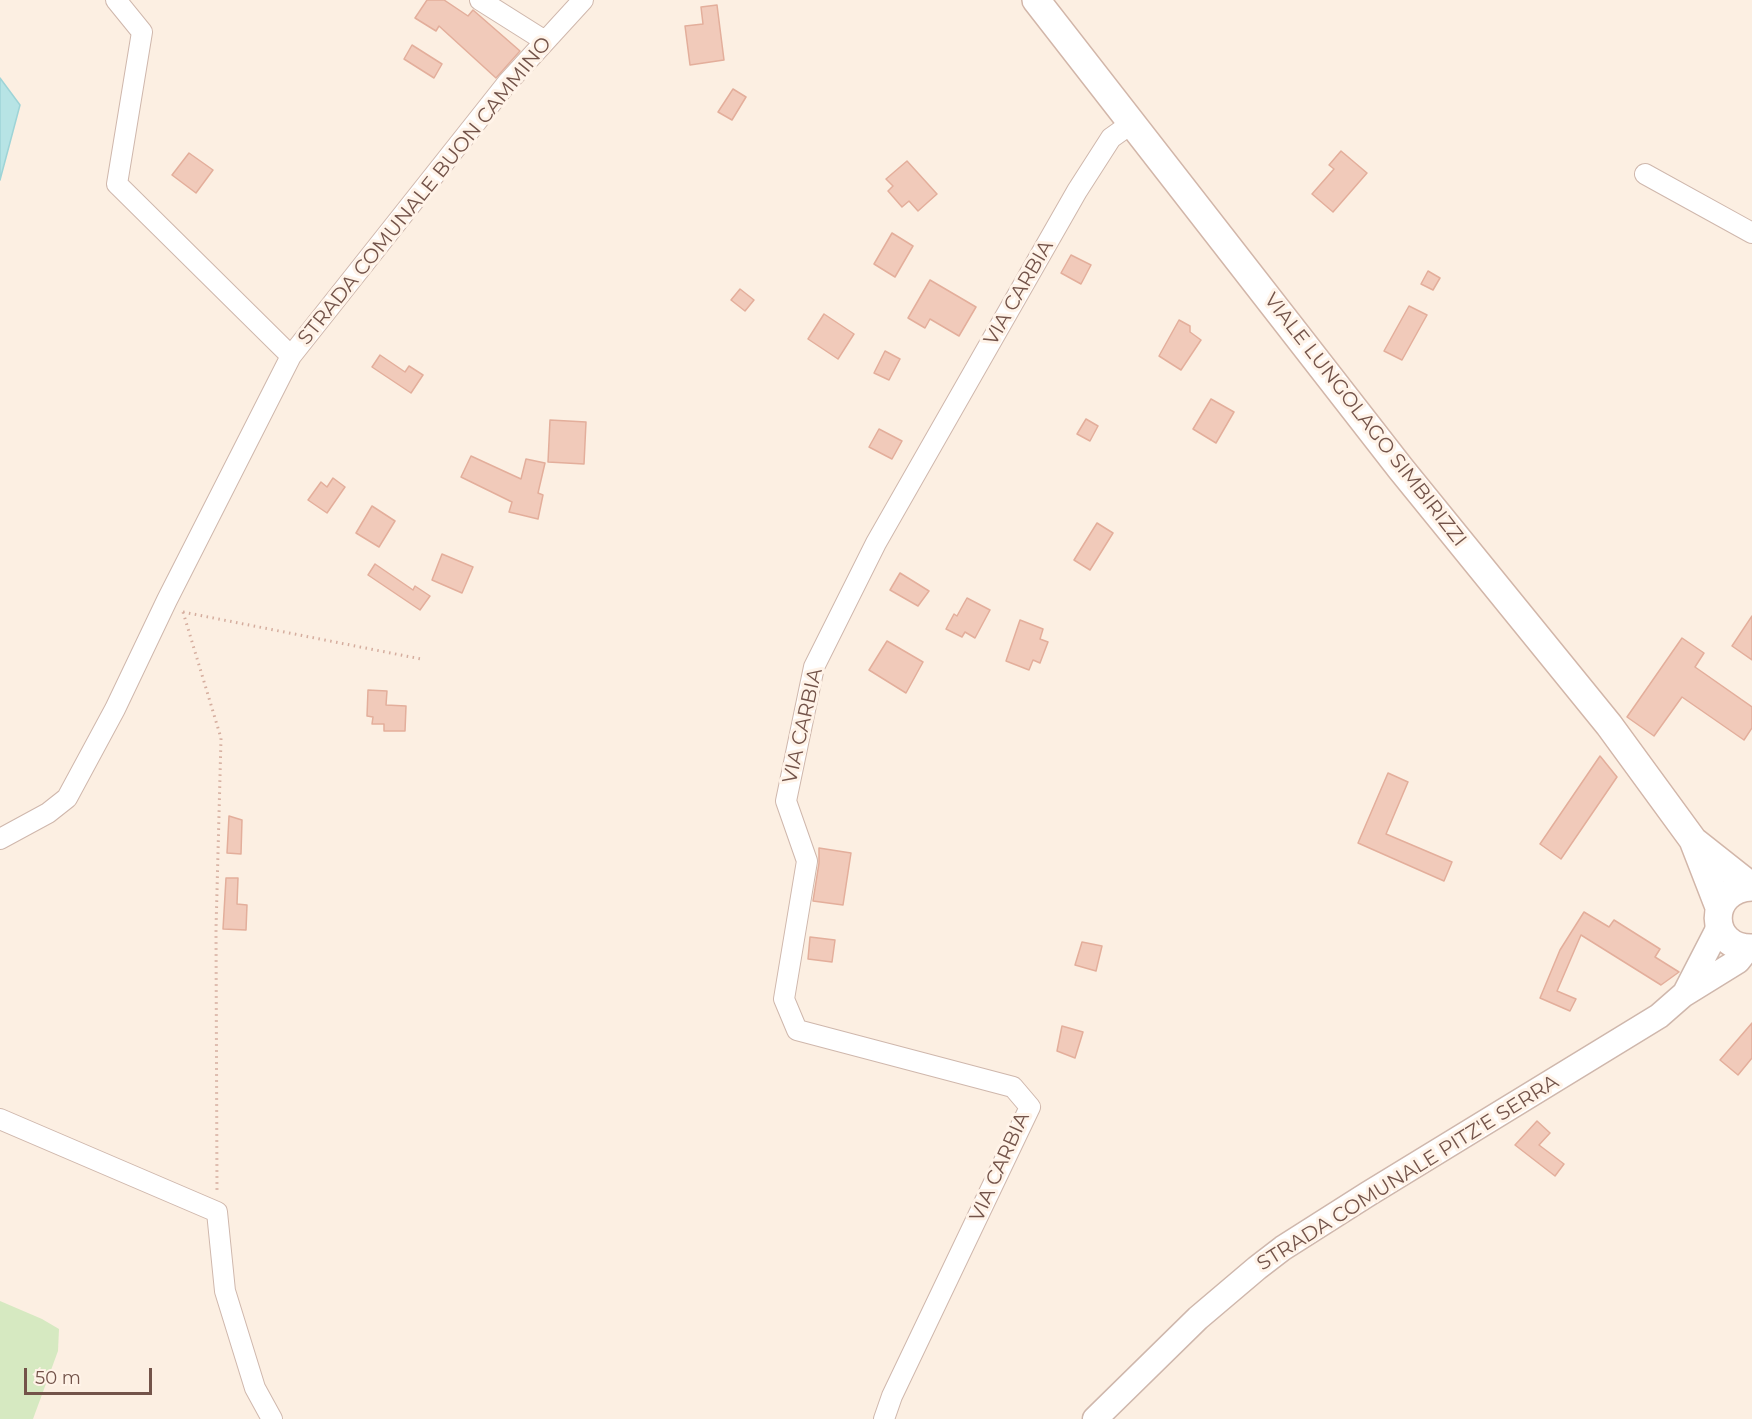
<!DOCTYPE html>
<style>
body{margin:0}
#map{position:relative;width:1752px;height:1419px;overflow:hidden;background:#fcefe2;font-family:Montserrat,sans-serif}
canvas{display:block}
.scale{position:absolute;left:24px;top:1368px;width:128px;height:27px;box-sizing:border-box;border:3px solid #735349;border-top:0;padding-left:8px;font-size:18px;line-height:21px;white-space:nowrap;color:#735349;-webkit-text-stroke:4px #fff3e8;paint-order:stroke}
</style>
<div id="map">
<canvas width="1752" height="1419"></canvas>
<div class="scale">50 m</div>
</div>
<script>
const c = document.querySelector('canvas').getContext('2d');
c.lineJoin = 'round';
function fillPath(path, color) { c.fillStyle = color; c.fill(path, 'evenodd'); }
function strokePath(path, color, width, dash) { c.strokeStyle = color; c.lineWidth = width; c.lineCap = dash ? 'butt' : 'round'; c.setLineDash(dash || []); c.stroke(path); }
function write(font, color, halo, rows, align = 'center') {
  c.font = font + ' Montserrat,sans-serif'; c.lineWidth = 6; c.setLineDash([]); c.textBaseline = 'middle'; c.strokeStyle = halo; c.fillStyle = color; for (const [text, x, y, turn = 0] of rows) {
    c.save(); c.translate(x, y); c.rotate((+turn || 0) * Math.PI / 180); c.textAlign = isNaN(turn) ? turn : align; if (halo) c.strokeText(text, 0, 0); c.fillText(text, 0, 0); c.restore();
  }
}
fillPath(new Path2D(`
 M 0,1301 L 42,1319 L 59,1329 L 58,1351 L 33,1419 L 0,1419 Z`), '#d6e9c1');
const water = new Path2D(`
 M 0,78 L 20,105 L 0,180 Z`);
fillPath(water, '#b7e4e5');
strokePath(water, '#9ed4d7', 1.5);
const building = new Path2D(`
 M 427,0 L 444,0 L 468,16 L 473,10 L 520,51 L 496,78 L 439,26 L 436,31 L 415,18 Z
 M 717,5 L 724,60 L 690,65 L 685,26 L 703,24 L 701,7 Z
 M 412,45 L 442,64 L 434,78 L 404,59 Z
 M 733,89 L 746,97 L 732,120 L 718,112 Z
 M 1341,151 L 1367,173 L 1333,212 L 1312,194 L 1334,169 L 1329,165 Z
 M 189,153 L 213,170 L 196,193 L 172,175 Z
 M 907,161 L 937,194 L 918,211 L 909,201 L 902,207 L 888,191 L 893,186 L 886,179 Z
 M 892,233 L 913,246 L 895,277 L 874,264 Z
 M 1071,255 L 1091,265 L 1081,284 L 1061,273 Z
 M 1428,271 L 1440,278 L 1433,290 L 1421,284 Z
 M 930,280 L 976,307 L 959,336 L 930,319 L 925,328 L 908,318 Z
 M 740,289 L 754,300 L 745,311 L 731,300 Z
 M 1409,306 L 1427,315 L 1402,360 L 1384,351 Z
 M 824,314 L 854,334 L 838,359 L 808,339 Z
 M 1179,320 L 1190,326 L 1190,332 L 1201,340 L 1181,370 L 1159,356 Z
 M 885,351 L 900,359 L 889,380 L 874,373 Z
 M 380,355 L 405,372 L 409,366 L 423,375 L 411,393 L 372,367 Z
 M 1211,399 L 1234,412 L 1216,443 L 1193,429 Z
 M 1086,419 L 1098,426 L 1090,441 L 1077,434 Z
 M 550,420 L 586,422 L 584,464 L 548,462 Z
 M 879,429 L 902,441 L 892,459 L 869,447 Z
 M 471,456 L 521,479 L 526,459 L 545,463 L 538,493 L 543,495 L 538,519 L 509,512 L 512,502 L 461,477 Z
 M 333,478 L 345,487 L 327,513 L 308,500 L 321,482 L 327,487 Z
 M 372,506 L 395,521 L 379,547 L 356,533 Z
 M 1097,523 L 1113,533 L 1090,570 L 1074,560 Z
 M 442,554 L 473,567 L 462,593 L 432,580 Z
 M 375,564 L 413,590 L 415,586 L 430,596 L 420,610 L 368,575 Z
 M 900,573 L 929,591 L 918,606 L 890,590 Z
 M 967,598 L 990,610 L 975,638 L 965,632 L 962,637 L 946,629 L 954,614 L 957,616 Z
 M 1752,616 L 1752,660 L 1732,646 Z
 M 1020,620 L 1043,629 L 1040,639 L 1048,642 L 1040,663 L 1033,660 L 1029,670 L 1006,661 Z
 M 1682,638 L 1704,653 L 1695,667 L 1752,707 L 1752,728 L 1744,740 L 1682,697 L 1654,736 L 1627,717 Z
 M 887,641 L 923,662 L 906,693 L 869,670 Z
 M 368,690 L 387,691 L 386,705 L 406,706 L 405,731 L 384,731 L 384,724 L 372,724 L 373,717 L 367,716 Z
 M 1600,756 L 1617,777 L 1561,859 L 1540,844 Z
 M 1388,773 L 1408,782 L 1386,834 L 1452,862 L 1444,881 L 1358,843 Z
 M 229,816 L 242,820 L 241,854 L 227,853 Z
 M 819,848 L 851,853 L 843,905 L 813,901 L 819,863 Z
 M 226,878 L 238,878 L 237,904 L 247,905 L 246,930 L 223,929 Z
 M 1584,912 L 1609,927 L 1614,920 L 1660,949 L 1655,957 L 1679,972 L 1661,985 L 1581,935 L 1557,991 L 1576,999 L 1570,1011 L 1540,998 L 1560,950 Z
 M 810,937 L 835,940 L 832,962 L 808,959 Z
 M 1082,942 L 1102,946 L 1096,971 L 1075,965 Z
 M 1752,1023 L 1752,1058 L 1738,1075 L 1720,1060 Z
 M 1062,1026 L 1083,1032 L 1075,1058 L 1057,1051 Z
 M 1537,1121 L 1550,1133 L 1539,1145 L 1564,1164 L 1555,1176 L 1515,1145 Z`);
fillPath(building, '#f1caba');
strokePath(building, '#e3ae9b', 1.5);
const minor = new Path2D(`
 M 116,0 L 142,32 L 117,184 L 291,356
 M 480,0 L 545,41
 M 1645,174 L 1752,233
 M 0,839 L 48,813 L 67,798 L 115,709 L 167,600 L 291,356 L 508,82 L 583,0
 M 0,1119 L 217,1212 L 225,1291 L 255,1388 L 272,1419
 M 884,1419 L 892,1396 L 1030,1107 L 1013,1087 L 797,1030 L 784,999 L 807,861 L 786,801 L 814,667 L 876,543 L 1077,191 L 1111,138 L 1132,123`);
const tertiary = new Path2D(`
 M 1685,993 L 1719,927
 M 1095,1419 L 1198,1318 L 1257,1268 L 1283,1248 L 1368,1194 L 1659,1016 L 1683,995 L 1738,961 L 1748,948`);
const secondary = new Path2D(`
 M 1036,0 L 1401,469 L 1609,725 L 1693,840 L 1719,907
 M 1694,841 L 1752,887
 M 1752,887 C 1706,889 1708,949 1752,948`);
strokePath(minor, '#cfb7ac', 22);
strokePath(tertiary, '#cfb7ac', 27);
strokePath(secondary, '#d2b6a9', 30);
strokePath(new Path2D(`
 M 183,612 L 221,738 L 216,929 L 217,1193
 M 183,612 L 421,659`), '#d5ad9e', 3, [1.5, 4.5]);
strokePath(minor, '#fff', 20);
strokePath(tertiary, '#fff', 24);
strokePath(secondary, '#fff', 27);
write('20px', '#735349', '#fff3e8', [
 ["STRADA COMUNALE BUON CAMMINO",425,191,-51],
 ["VIA CARBIA",1019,293,-60],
 ["VIALE LUNGOLAGO SIMBIRIZZI",1365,420,52],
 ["VIA CARBIA",803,726,-77],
 ["VIA CARBIA",1000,1167,-66],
 ["STRADA COMUNALE PITZ'E SERRA",1408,1173,-32]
]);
</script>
